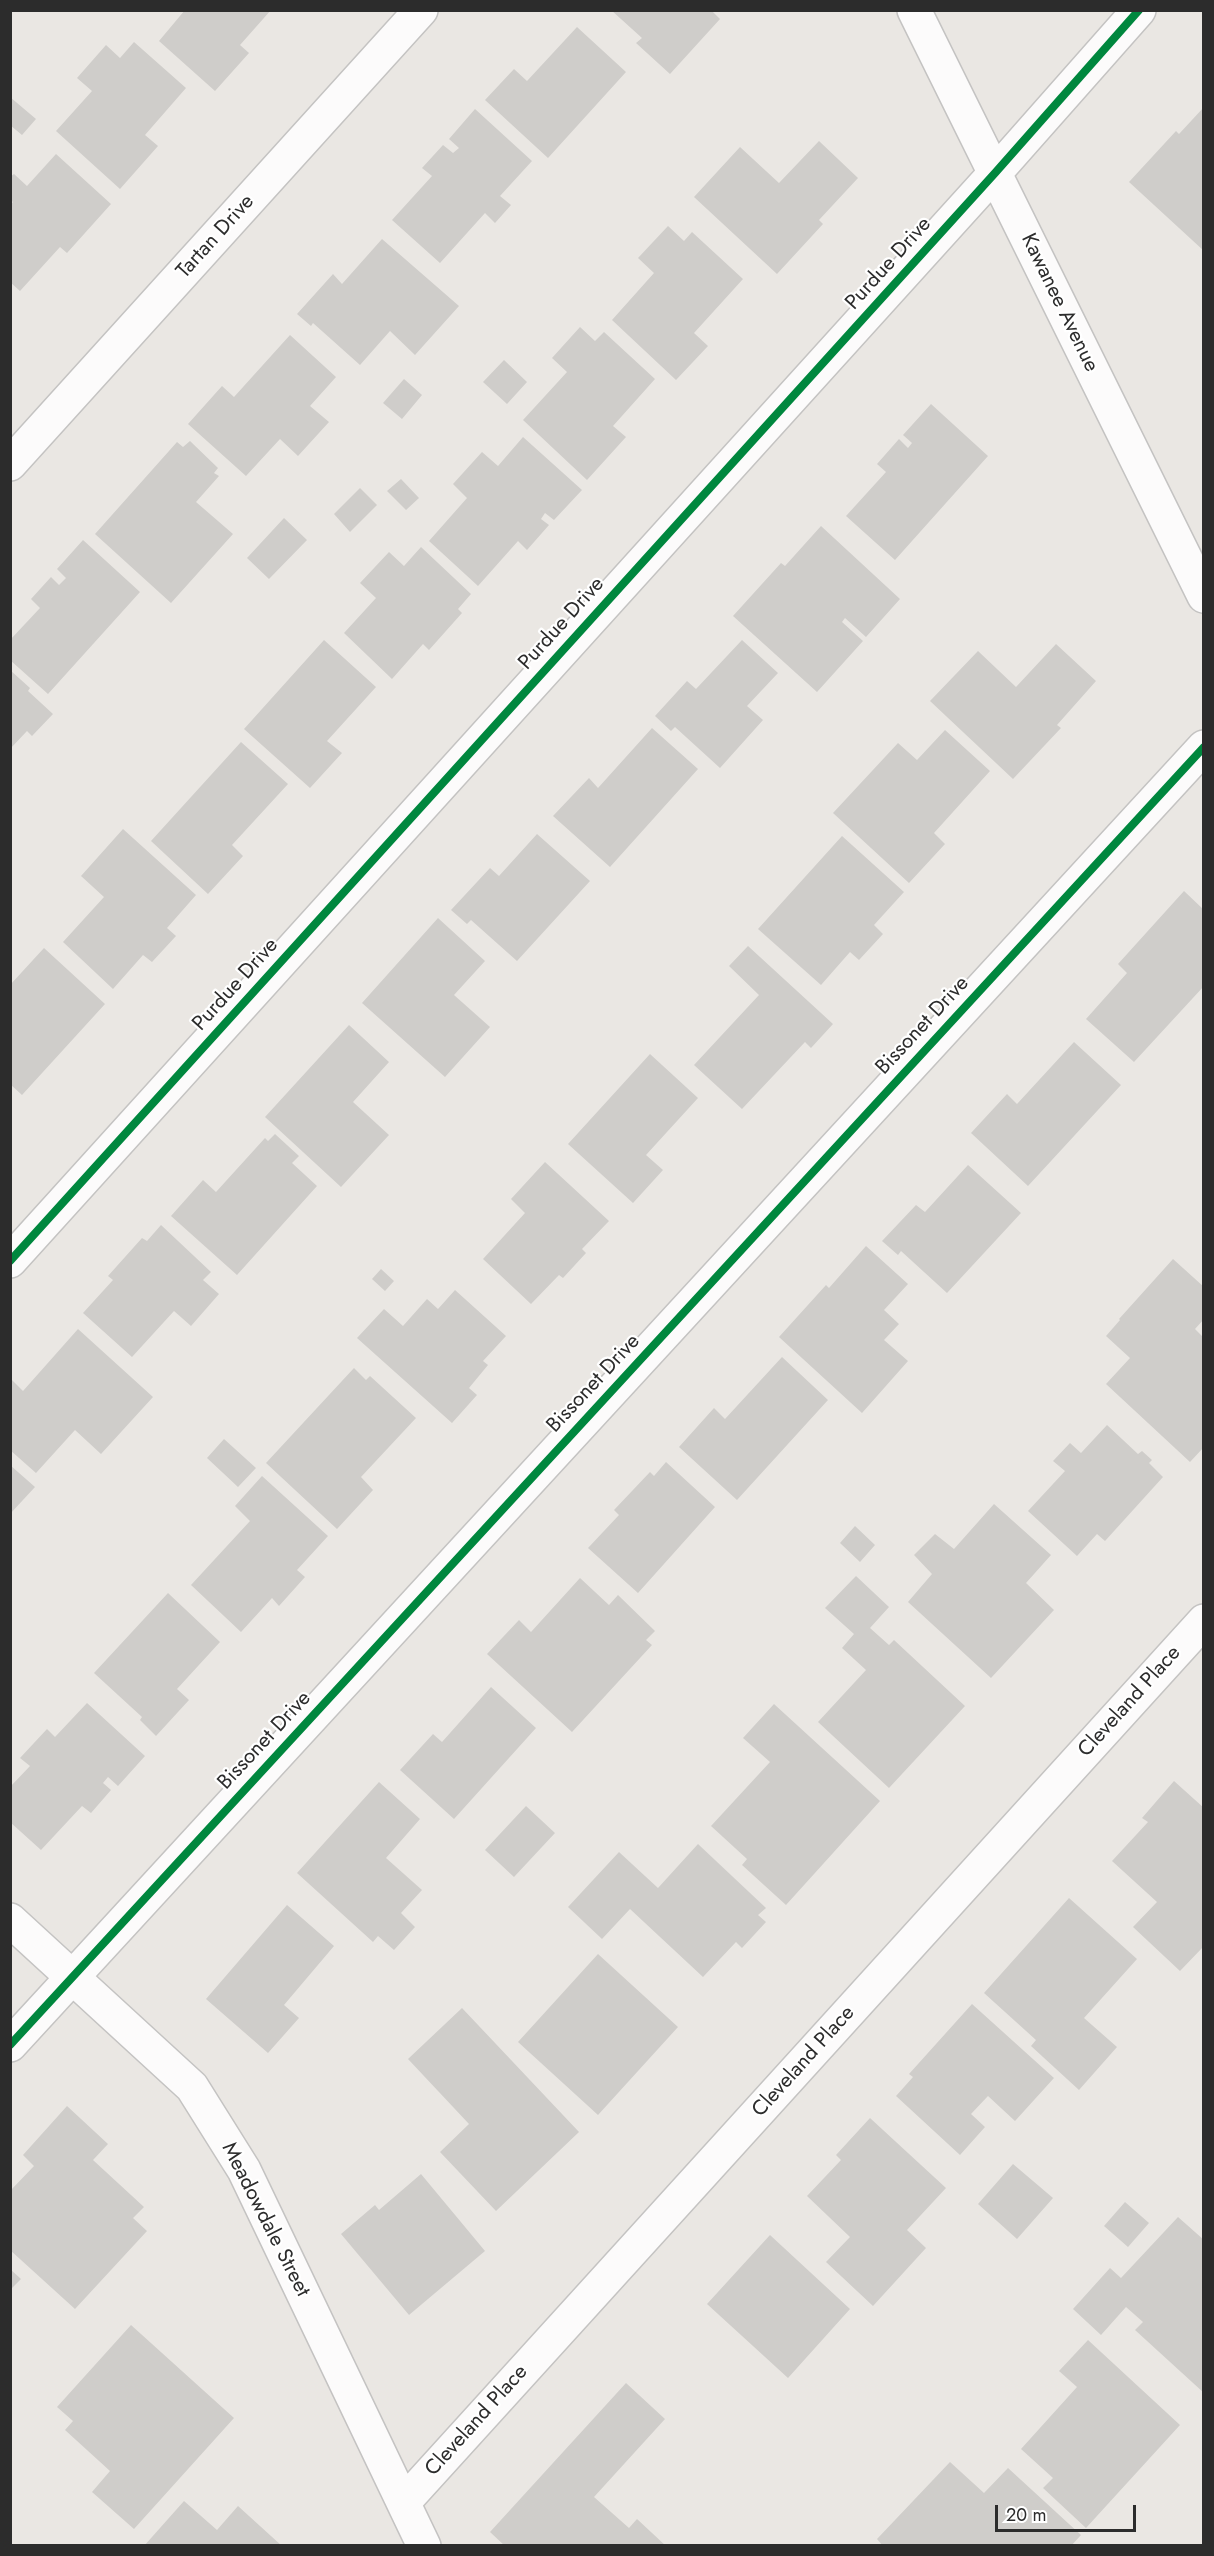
<!DOCTYPE html>
<style>
body{margin:0}
#map{position:relative;width:1214px;height:2556px;overflow:hidden;background:#eae7e3;font-family:Jost,sans-serif}
canvas{display:block}
.frame{position:absolute;inset:0;border:12px solid #2c2c2c;pointer-events:none}
.scale{position:absolute;left:995px;top:2505px;width:141px;height:27px;box-sizing:border-box;border:3px solid #2c2c2c;border-top:0;padding-left:8px;font-size:18px;line-height:21px;white-space:nowrap;color:#2c2c2c;-webkit-text-stroke:4px #fff;paint-order:stroke}
</style>
<div id="map">
<canvas width="1214" height="2556"></canvas>
<div class="frame"></div>
<div class="scale">20 m</div>
</div>
<script>
const c = document.querySelector('canvas').getContext('2d');
c.lineJoin = 'round';
function fillPath(path, color) { c.fillStyle = color; c.fill(path, 'evenodd'); }
function strokePath(path, color, width, dash) { c.strokeStyle = color; c.lineWidth = width; c.lineCap = dash ? 'butt' : 'round'; c.setLineDash(dash || []); c.stroke(path); }
function write(font, color, halo, rows, align = 'center') {
  c.font = font + ' Jost,sans-serif'; c.lineWidth = 4.5; c.setLineDash([]); c.textBaseline = 'middle'; c.strokeStyle = halo; c.fillStyle = color; for (const [text, x, y, turn = 0] of rows) {
    c.save(); c.translate(x, y); c.rotate((+turn || 0) * Math.PI / 180); c.textAlign = isNaN(turn) ? turn : align; if (halo) c.strokeText(text, 0, 0); c.fillText(text, 0, 0); c.restore();
  }
}
fillPath(new Path2D(`
 M 185,10 L 271,10 L 240,45 L 249,53 L 215,91 L 159,41 Z
 M 611,10 L 711,10 L 720,19 L 670,74 L 636,43 L 642,38 Z
 M 577,27 L 626,72 L 548,158 L 485,100 L 514,69 L 527,81 Z
 M 134,42 L 186,88 L 145,135 L 158,146 L 120,189 L 56,131 L 92,91 L 77,78 L 106,45 L 120,58 Z
 M 10,97 L 36,119 L 22,135 L 10,125 Z
 M 1204,107 L 1204,251 L 1129,182 L 1176,131 L 1179,134 Z
 M 475,109 L 532,161 L 500,196 L 511,205 L 495,223 L 485,213 L 440,263 L 392,220 L 432,176 L 422,168 L 443,145 L 453,153 L 459,148 L 449,139 Z
 M 819,141 L 858,178 L 819,220 L 823,224 L 777,274 L 694,197 L 740,147 L 779,183 Z
 M 56,154 L 111,204 L 67,253 L 60,247 L 20,291 L 10,282 L 10,205 L 13,202 L 10,200 L 10,177 L 14,174 L 27,186 Z
 M 668,226 L 684,241 L 692,232 L 743,279 L 694,333 L 708,346 L 676,380 L 612,320 L 654,273 L 638,258 Z
 M 382,239 L 459,306 L 415,355 L 390,331 L 360,365 L 313,323 L 311,326 L 297,314 L 333,274 L 342,284 Z
 M 580,327 L 595,341 L 604,332 L 655,379 L 613,426 L 626,437 L 587,480 L 523,420 L 567,372 L 552,358 Z
 M 290,335 L 336,377 L 310,406 L 329,422 L 298,456 L 280,439 L 246,476 L 188,424 L 222,386 L 234,397 Z
 M 504,360 L 527,382 L 507,404 L 483,382 Z
 M 404,379 L 422,395 L 402,419 L 383,403 Z
 M 931,404 L 988,456 L 895,560 L 846,516 L 886,472 L 877,464 L 899,439 L 908,448 L 912,443 L 903,435 Z
 M 523,437 L 582,490 L 554,520 L 545,513 L 541,519 L 549,525 L 527,550 L 518,541 L 478,586 L 429,541 L 467,498 L 453,484 L 482,452 L 498,466 Z
 M 190,441 L 218,468 L 214,473 L 219,476 L 196,502 L 233,534 L 171,603 L 95,534 L 177,442 L 183,447 Z
 M 401,479 L 419,498 L 406,510 L 387,491 Z
 M 360,488 L 377,505 L 350,532 L 334,514 Z
 M 284,518 L 307,540 L 269,579 L 247,558 Z
 M 821,526 L 900,599 L 866,637 L 845,618 L 842,622 L 863,641 L 817,692 L 733,616 L 781,563 L 785,566 Z
 M 83,540 L 140,592 L 48,694 L 10,660 L 10,640 L 40,608 L 31,599 L 51,577 L 59,585 L 66,578 L 57,569 Z
 M 421,547 L 471,594 L 458,609 L 462,613 L 429,650 L 423,644 L 392,679 L 344,633 L 376,598 L 360,583 L 389,552 L 404,566 Z
 M 324,640 L 376,687 L 327,741 L 342,753 L 310,788 L 244,729 Z
 M 742,640 L 778,673 L 747,706 L 763,720 L 720,768 L 675,727 L 671,731 L 655,716 L 687,681 L 696,689 Z
 M 1056,644 L 1096,681 L 1057,725 L 1061,728 L 1013,779 L 930,701 L 978,651 L 1016,687 Z
 M 10,670 L 30,688 L 28,691 L 53,714 L 32,736 L 27,731 L 10,749 Z
 M 652,728 L 698,769 L 610,867 L 553,816 L 589,778 L 598,788 Z
 M 945,730 L 990,771 L 934,833 L 945,844 L 909,883 L 833,813 L 898,743 L 917,760 Z
 M 241,742 L 288,784 L 232,845 L 243,856 L 208,894 L 151,841 Z
 M 123,829 L 196,895 L 167,928 L 176,936 L 152,962 L 143,955 L 113,989 L 63,942 L 104,897 L 81,876 Z
 M 537,834 L 590,881 L 517,961 L 471,920 L 467,924 L 451,910 L 490,868 L 499,876 Z
 M 842,836 L 904,892 L 874,925 L 883,934 L 859,960 L 850,952 L 821,985 L 758,929 Z
 M 1184,891 L 1204,910 L 1204,986 L 1134,1062 L 1086,1019 L 1127,973 L 1118,964 Z
 M 438,918 L 485,961 L 454,995 L 490,1027 L 445,1077 L 362,1003 Z
 M 748,946 L 833,1024 L 811,1048 L 805,1042 L 742,1109 L 694,1065 L 759,995 L 729,966 Z
 M 44,948 L 105,1004 L 22,1095 L 10,1084 L 10,985 Z
 M 349,1025 L 389,1062 L 353,1102 L 389,1135 L 341,1187 L 265,1117 Z
 M 1074,1042 L 1121,1085 L 1028,1186 L 971,1133 L 1007,1094 L 1017,1104 Z
 M 650,1054 L 698,1098 L 646,1155 L 663,1170 L 633,1203 L 568,1144 Z
 M 275,1134 L 299,1156 L 292,1163 L 317,1186 L 237,1275 L 171,1216 L 203,1180 L 216,1192 L 265,1138 L 268,1141 Z
 M 545,1162 L 609,1221 L 582,1249 L 586,1253 L 563,1278 L 559,1275 L 531,1304 L 483,1259 L 525,1213 L 511,1199 Z
 M 968,1165 L 1021,1213 L 947,1293 L 901,1251 L 898,1255 L 882,1241 L 916,1205 L 925,1212 Z
 M 161,1225 L 211,1272 L 203,1280 L 219,1294 L 191,1326 L 174,1311 L 132,1357 L 83,1313 L 113,1280 L 108,1276 L 142,1238 L 147,1241 Z
 M 866,1246 L 908,1284 L 884,1310 L 899,1324 L 884,1340 L 908,1361 L 862,1413 L 779,1337 L 826,1285 L 829,1288 Z
 M 1173,1259 L 1204,1287 L 1204,1319 L 1195,1329 L 1204,1338 L 1204,1447 L 1190,1462 L 1106,1384 L 1130,1358 L 1106,1336 L 1120,1320 L 1119,1319 Z
 M 381,1269 L 394,1281 L 385,1291 L 372,1279 Z
 M 455,1290 L 506,1336 L 483,1361 L 488,1365 L 469,1388 L 477,1395 L 452,1423 L 357,1338 L 384,1309 L 403,1326 L 427,1299 L 438,1309 Z
 M 78,1329 L 153,1397 L 101,1454 L 75,1430 L 36,1473 L 10,1450 L 10,1382 L 12,1380 L 23,1391 Z
 M 782,1357 L 828,1400 L 737,1500 L 679,1447 L 714,1408 L 725,1419 Z
 M 354,1368 L 366,1380 L 370,1376 L 416,1418 L 361,1477 L 373,1490 L 337,1529 L 266,1463 Z
 M 1107,1425 L 1138,1454 L 1142,1451 L 1152,1460 L 1149,1463 L 1163,1477 L 1105,1541 L 1097,1534 L 1077,1556 L 1028,1511 L 1065,1471 L 1053,1461 L 1070,1443 L 1081,1453 Z
 M 224,1439 L 256,1468 L 238,1487 L 207,1458 Z
 M 666,1462 L 715,1507 L 638,1593 L 588,1548 L 619,1515 L 614,1510 L 650,1472 L 654,1476 Z
 M 10,1465 L 35,1487 L 10,1514 Z
 M 262,1476 L 328,1536 L 297,1570 L 305,1577 L 279,1606 L 272,1598 L 241,1632 L 191,1585 L 250,1521 L 235,1506 Z
 M 994,1504 L 1051,1555 L 1026,1583 L 1054,1610 L 991,1678 L 908,1602 L 932,1574 L 914,1555 L 935,1534 L 954,1549 Z
 M 855,1526 L 875,1545 L 860,1562 L 840,1543 Z
 M 856,1576 L 889,1607 L 870,1628 L 889,1645 L 894,1640 L 965,1706 L 889,1788 L 818,1722 L 866,1670 L 842,1648 L 854,1634 L 825,1608 Z
 M 580,1578 L 609,1605 L 618,1595 L 655,1631 L 646,1640 L 652,1645 L 572,1732 L 487,1654 L 519,1620 L 531,1632 Z
 M 168,1593 L 220,1642 L 177,1689 L 189,1700 L 156,1736 L 140,1720 L 142,1717 L 94,1673 Z
 M 491,1687 L 536,1728 L 454,1819 L 400,1770 L 433,1734 L 442,1742 Z
 M 87,1703 L 145,1756 L 118,1786 L 108,1777 L 103,1783 L 111,1790 L 91,1813 L 82,1806 L 41,1850 L 10,1822 L 10,1787 L 30,1766 L 20,1758 L 47,1729 L 55,1737 Z
 M 774,1704 L 880,1801 L 786,1905 L 742,1865 L 747,1859 L 711,1826 L 770,1762 L 743,1738 Z
 M 1174,1781 L 1204,1808 L 1204,1946 L 1180,1971 L 1133,1927 L 1157,1902 L 1112,1861 L 1148,1822 L 1142,1818 Z
 M 379,1782 L 420,1819 L 386,1858 L 422,1890 L 401,1913 L 415,1927 L 394,1950 L 378,1936 L 373,1942 L 297,1873 Z
 M 526,1806 L 555,1833 L 514,1877 L 485,1850 Z
 M 698,1844 L 766,1908 L 758,1915 L 766,1922 L 742,1948 L 736,1942 L 703,1977 L 630,1909 L 602,1939 L 568,1907 L 619,1852 L 658,1888 Z
 M 1069,1898 L 1137,1959 L 1084,2018 L 1117,2047 L 1079,2090 L 1031,2046 L 1036,2040 L 984,1993 Z
 M 287,1905 L 334,1946 L 284,2005 L 299,2018 L 268,2053 L 206,1999 Z
 M 598,1954 L 678,2027 L 598,2115 L 518,2042 Z
 M 972,2004 L 1054,2078 L 1015,2121 L 988,2096 L 971,2114 L 985,2127 L 960,2155 L 896,2096 L 913,2077 L 909,2074 Z
 M 462,2008 L 579,2132 L 496,2211 L 440,2152 L 469,2124 L 408,2059 Z
 M 67,2106 L 108,2144 L 93,2160 L 144,2207 L 133,2218 L 147,2231 L 75,2309 L 10,2250 L 10,2191 L 34,2166 L 23,2155 Z
 M 870,2118 L 946,2188 L 907,2230 L 926,2248 L 873,2306 L 826,2262 L 850,2237 L 807,2196 L 841,2160 L 836,2155 Z
 M 1013,2164 L 1053,2198 L 1017,2239 L 978,2204 Z
 M 421,2174 L 485,2251 L 409,2315 L 341,2234 L 375,2205 L 379,2210 Z
 M 1125,2202 L 1149,2223 L 1128,2247 L 1104,2226 Z
 M 1178,2217 L 1204,2240 L 1204,2393 L 1135,2330 L 1143,2322 L 1126,2307 L 1101,2335 L 1073,2309 L 1110,2268 L 1121,2278 Z
 M 770,2235 L 850,2309 L 788,2378 L 707,2304 Z
 M 10,2269 L 21,2279 L 10,2290 Z
 M 131,2325 L 234,2418 L 134,2529 L 92,2492 L 110,2471 L 65,2430 L 73,2421 L 57,2407 Z
 M 1088,2340 L 1180,2425 L 1086,2528 L 1043,2488 L 1053,2478 L 1021,2449 L 1077,2387 L 1059,2371 Z
 M 626,2383 L 665,2419 L 594,2497 L 629,2528 L 637,2519 L 666,2546 L 505,2546 L 490,2532 Z
 M 950,2462 L 984,2493 L 1008,2468 L 1081,2535 L 1071,2546 L 883,2546 L 877,2539 Z
 M 184,2501 L 217,2530 L 238,2506 L 282,2546 L 144,2546 Z`), '#cfcdca');
const minor = new Path2D(`
 M 914,10 L 1204,596
 M 10,464 L 421,10
 M 10,1261 L 995,173 L 1139,10
 M 10,1920 L 192,2087 L 244,2170 L 424,2546
 M 10,2045 L 1204,747
 M 404,2502 L 1204,1621`);
strokePath(minor, '#c4c3c2', 36);
strokePath(minor, '#fcfbfb', 33);
strokePath(new Path2D(`
 M 10,1261 L 995,173 L 1139,10
 M 10,2045 L 1204,747`), '#00873e', 8);
write('21px', '#2c2c2c', '#fff', [
 ["Tartan Drive",216,237,-48],
 ["Purdue Drive",889,264,-48],
 ["Kawanee Avenue",1059,303,64],
 ["Purdue Drive",562,624,-48],
 ["Purdue Drive",236,985,-48],
 ["Bissonet Drive",923,1026,-47],
 ["Bissonet Drive",594,1384,-47],
 ["Cleveland Place",1130,1702,-48],
 ["Bissonet Drive",265,1741,-47],
 ["Cleveland Place",804,2062,-48],
 ["Meadowdale Street",265,2220,63],
 ["Cleveland Place",477,2421,-48]
]);
</script>
